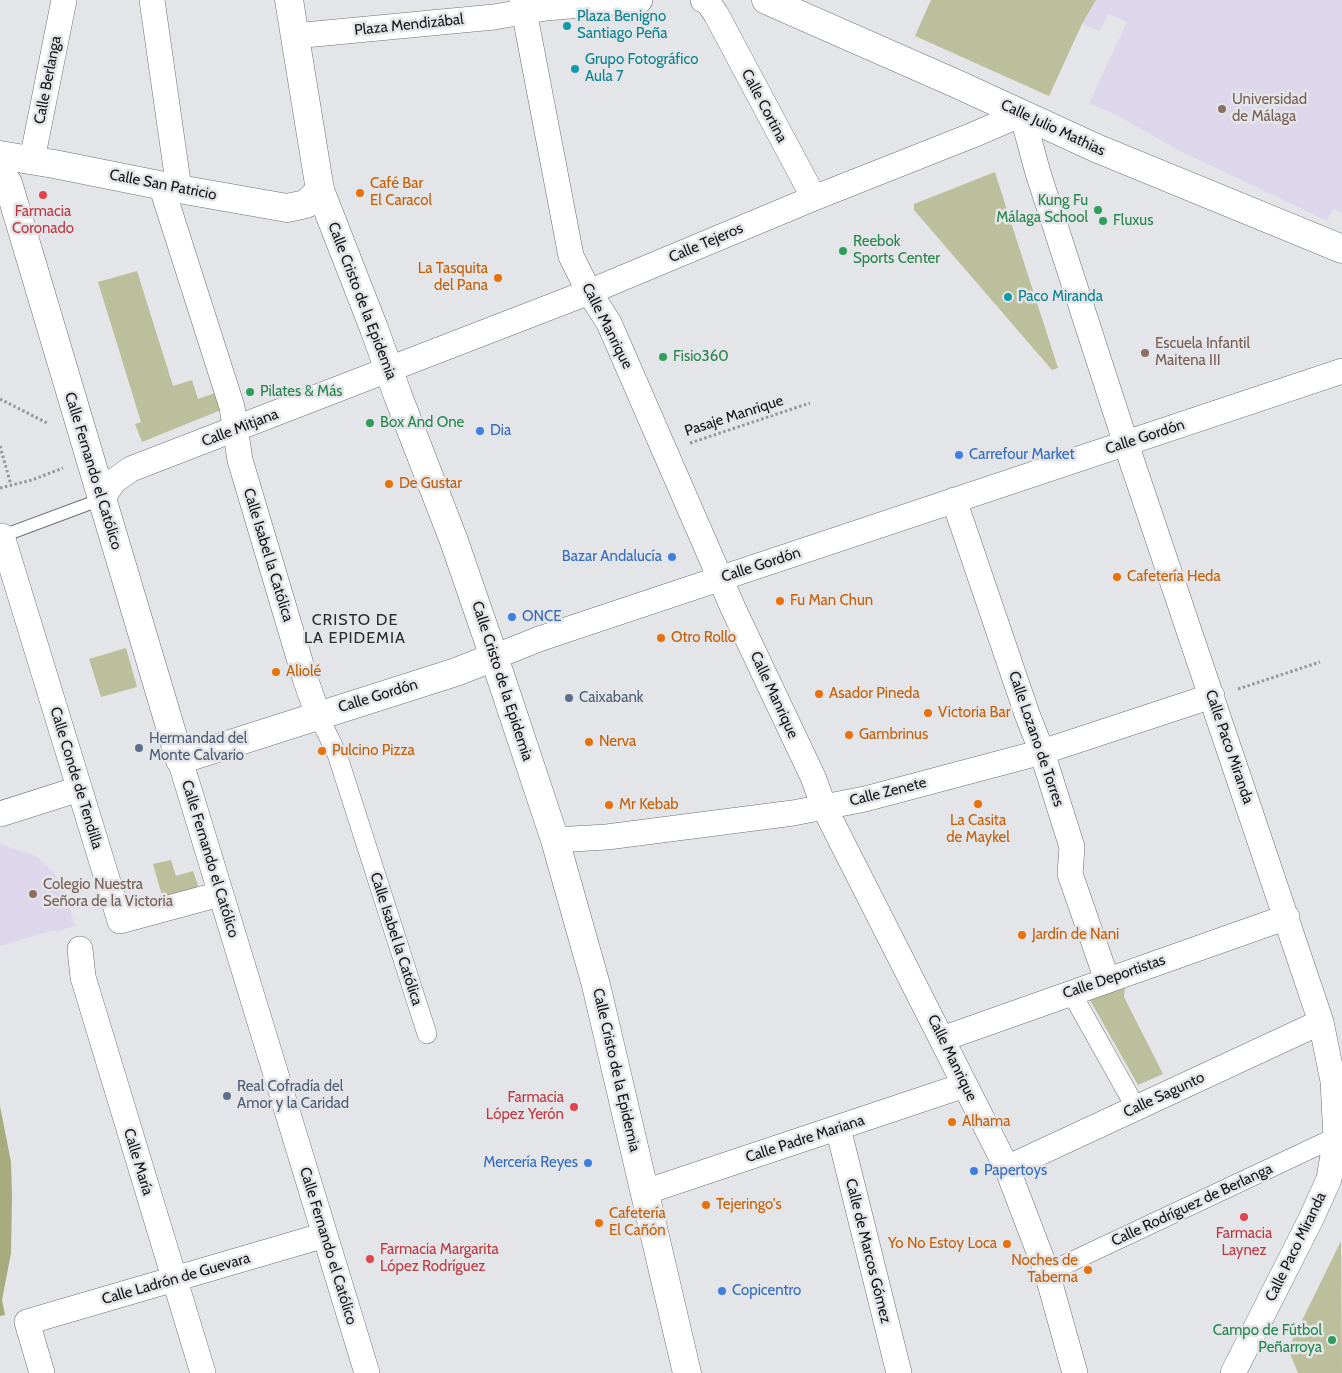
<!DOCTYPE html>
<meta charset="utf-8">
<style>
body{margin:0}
canvas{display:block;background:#e3e5e8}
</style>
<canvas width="1342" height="1373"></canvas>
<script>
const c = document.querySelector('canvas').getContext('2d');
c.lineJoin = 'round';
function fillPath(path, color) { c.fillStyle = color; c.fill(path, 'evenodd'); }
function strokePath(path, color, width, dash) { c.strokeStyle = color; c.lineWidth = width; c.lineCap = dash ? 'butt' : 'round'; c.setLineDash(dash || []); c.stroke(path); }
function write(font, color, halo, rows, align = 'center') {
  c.font = font + ' Cabin,sans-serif'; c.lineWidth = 5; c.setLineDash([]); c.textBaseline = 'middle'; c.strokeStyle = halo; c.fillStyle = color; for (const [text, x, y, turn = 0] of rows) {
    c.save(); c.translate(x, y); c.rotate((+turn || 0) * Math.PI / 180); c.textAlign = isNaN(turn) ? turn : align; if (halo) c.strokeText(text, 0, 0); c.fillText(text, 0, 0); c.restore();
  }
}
fillPath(new Path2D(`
 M 1096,0 L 1342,0 L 1342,213 L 1333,209 L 1327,221 L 1176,149 L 1117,115 L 1089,103 L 1127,22 L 1108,14 L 1100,31 L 1082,24 Z
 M 0,844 L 38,857 L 53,872 L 65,886 L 63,887 L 75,926 L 56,932 L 55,930 L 0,946 Z`), '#ded7ec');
fillPath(new Path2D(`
 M 931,0 L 1096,0 L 1082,24 L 1049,96 L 915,36 Z
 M 995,172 L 998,182 L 1058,368 L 1052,370 L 914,210 L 914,204 Z
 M 137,271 L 173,386 L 192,380 L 198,399 L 215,393 L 221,410 L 142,442 L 135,424 L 141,422 L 98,282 Z
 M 126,648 L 137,687 L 101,697 L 89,659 Z
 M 171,860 L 176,876 L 193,871 L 199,888 L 163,899 L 153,864 Z
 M 1125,987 L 1124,997 L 1163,1074 L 1138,1085 L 1090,1000 Z
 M 1341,1241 L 1342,1373 L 1298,1373 L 1288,1349 Z`), '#bcbf9b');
fillPath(new Path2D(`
 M 0,1106 L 11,1162 L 12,1196 L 11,1253 L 2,1300 L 5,1315 L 0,1316 Z`), '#a8ab7d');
const service = new Path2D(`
 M 0,537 L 102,499`);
const pedestrian = new Path2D(`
 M 318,715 L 337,754 L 427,1034
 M 1071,992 L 1136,1108
 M 1047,1273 L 1336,1137`);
const minor = new Path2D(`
 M 152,0 L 179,189
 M 522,0 L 571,256 L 589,292 L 609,323 L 733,608 L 813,777 L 824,807 L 1007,1168 L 1047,1273 L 1075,1373
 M 703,0 L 707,1 L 716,14 L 814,198
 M 294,36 L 494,17 L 546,8 L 640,0
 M 32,160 L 64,0
 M 161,185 L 232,407 L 240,460 L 305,678 L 318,715
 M 102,499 L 114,481 L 131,469 L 589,292 L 814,198 L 973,135 L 1022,114 L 1038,173 L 1126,444 L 1321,1022 L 1333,1081 L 1336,1137 L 1329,1179 L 1311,1219 L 1233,1373
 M 954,500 L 1027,714 L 1042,752 L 1072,847 L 1070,874 L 1107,980
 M 2,536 L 120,921 L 220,894
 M 494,657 L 539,639 L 1342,371
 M 180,760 L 367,1373
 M 0,814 L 79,789
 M 555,840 L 607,837 L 793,813 L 865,799 L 1042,752 L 1212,696
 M 80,949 L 83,977 L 203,1373
 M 942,1039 L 1287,917
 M 838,1128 L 899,1373
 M 1007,1168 L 1321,1022
 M 645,1192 L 965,1085
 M 42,1373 L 27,1322 L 325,1235`);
const tertiary = new Path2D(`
 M 766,0 L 957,84 L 1096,148 L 1342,249
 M 0,155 L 54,164 L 179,189 L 287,208 L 306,204 L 320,190
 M 0,174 L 8,183 L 180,760 L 456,672 L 494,657`);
const secondary = new Path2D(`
 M 289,0 L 320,190 L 375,331 L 398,396 L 454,541 L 494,657 L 555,840 L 596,985 L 687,1373`);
strokePath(service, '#6e7073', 14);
strokePath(pedestrian, '#6e7073', 20);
strokePath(minor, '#6e7073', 26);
strokePath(tertiary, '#6e7073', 29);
strokePath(secondary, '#6e7073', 29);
strokePath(new Path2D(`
 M 0,399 L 49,424
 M 690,443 L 810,403
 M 0,446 L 11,485
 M 0,488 L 32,480 L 63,468
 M 1238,689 L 1320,662`), '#96979a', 3, [2.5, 2.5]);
strokePath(service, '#fff', 12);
strokePath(pedestrian, '#fff', 19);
strokePath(minor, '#fff', 25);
strokePath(tertiary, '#fff', 28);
strokePath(secondary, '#fff', 28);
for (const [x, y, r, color] of [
 [567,26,5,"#0f9aa8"],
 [575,69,5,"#0f9aa8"],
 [1222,109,5,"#8d6e63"],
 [360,193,5,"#e8710a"],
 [43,195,5,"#e0444e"],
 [1098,210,5,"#2e9e5b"],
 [1103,221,5,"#2e9e5b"],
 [843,251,5,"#2e9e5b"],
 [498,278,5,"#e8710a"],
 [1008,297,5,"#0f9aa8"],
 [1145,353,5,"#8d6e63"],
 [663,357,5,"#2e9e5b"],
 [250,392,5,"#2e9e5b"],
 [370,423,5,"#2e9e5b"],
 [480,431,5,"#3f7fe0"],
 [959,455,5,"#3f7fe0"],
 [389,484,5,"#e8710a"],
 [672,557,5,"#3f7fe0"],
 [1117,577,5,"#e8710a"],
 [780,601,5,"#e8710a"],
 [512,617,5,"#3f7fe0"],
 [661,638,5,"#e8710a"],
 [276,672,5,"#e8710a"],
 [819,694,5,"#e8710a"],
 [569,698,5,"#5c6f8a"],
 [928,713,5,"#e8710a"],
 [849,735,5,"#e8710a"],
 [589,742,5,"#e8710a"],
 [139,748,5,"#5c6f8a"],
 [322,751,5,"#e8710a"],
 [978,804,5,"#e8710a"],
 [609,805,5,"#e8710a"],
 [33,894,5,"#8d6e63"],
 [1022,935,5,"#e8710a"],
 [227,1096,5,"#5c6f8a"],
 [574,1107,5,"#e0444e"],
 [952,1122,5,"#e8710a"],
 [588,1163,5,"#3f7fe0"],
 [974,1171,5,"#3f7fe0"],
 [706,1205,5,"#e8710a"],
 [1244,1217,5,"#e0444e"],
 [599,1223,5,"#e8710a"],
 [1007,1244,5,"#e8710a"],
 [370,1259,5,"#e0444e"],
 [1088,1270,5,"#e8710a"],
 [722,1291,5,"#3f7fe0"],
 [1332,1340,5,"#2e9e5b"]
]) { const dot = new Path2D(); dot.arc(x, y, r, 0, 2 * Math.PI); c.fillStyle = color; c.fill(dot); strokePath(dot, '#e3e5e8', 2); }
write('15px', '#0d838f', '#e3e5e8', [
 ["Plaza Benigno",577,17],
 ["Santiago Peña",577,34],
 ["Grupo Fotográfico",585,60],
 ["Aula 7",585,77],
 ["Paco Miranda",1018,297]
], 'left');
write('15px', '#161618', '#e3e5e8', [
 ["Plaza Mendizábal",409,25,-6],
 ["Calle Berlanga",48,80,-79],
 ["Calle Cortina",764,106,62],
 ["Calle Julio Mathias",1053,128,25],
 ["Calle San Patricio",163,185,11],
 ["Calle Tejeros",706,243,-23],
 ["Calle Cristo de la Epidemia",362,301,69],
 ["Calle Manrique",607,326,63],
 ["Pasaje Manrique",734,416,-18],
 ["Calle Mitjana",240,428,-21],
 ["Calle Gordón",1145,437,-18],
 ["Calle Fernando el Católico",93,471,73],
 ["Calle Isabel la Católica",268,555,73],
 ["Calle Gordón",761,565,-18],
 ["Calle Cristo de la Epidemia",502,681,72],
 ["Calle Manrique",774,695,65],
 ["Calle Gordón",378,696,-17],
 ["Calle Lozano de Torres",1036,739,71],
 ["Calle Paco Miranda",1229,747,71],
 ["Calle Conde de Tendilla",76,778,73],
 ["Calle Zenete",888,792,-14],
 ["Calle Fernando el Católico",210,859,73],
 ["Calle Isabel la Católica",396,939,72],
 ["Calle Deportistas",1114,977,-19],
 ["Calle Manrique",952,1058,64],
 ["Calle Cristo de la Epidemia",616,1070,77],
 ["Calle Sagunto",1164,1095,-25],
 ["Calle Padre Mariana",805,1139,-18],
 ["Calle María",138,1162,73],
 ["Calle Rodríguez de Berlanga",1192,1205,-25],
 ["Calle Fernando el Católico",328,1246,73],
 ["Calle Paco Miranda",1296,1247,-64],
 ["Calle de Marcos Gómez",868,1251,76],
 ["Calle Ladrón de Guevara",176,1279,-16]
]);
write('15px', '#785e54', '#e3e5e8', [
 ["Universidad",1232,100],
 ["de Málaga",1232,117],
 ["Escuela Infantil",1155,344],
 ["Maitena III",1155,361],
 ["Colegio Nuestra",43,885],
 ["Señora de la Victoria",43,902]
], 'left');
write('15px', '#c56008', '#e3e5e8', [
 ["Café Bar",370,184],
 ["El Caracol",370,201],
 ["La Tasquita",488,269,"right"],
 ["del Pana",488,286,"right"],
 ["De Gustar",399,484],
 ["Cafetería Heda",1127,577],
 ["Fu Man Chun",790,601],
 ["Otro Rollo",671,638],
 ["Aliolé",286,672],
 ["Asador Pineda",829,694],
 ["Victoria Bar",938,713],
 ["Gambrinus",859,735],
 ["Nerva",599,742],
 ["Pulcino Pizza",332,751],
 ["Mr Kebab",619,805],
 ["La Casita",978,821,"center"],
 ["de Maykel",978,838,"center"],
 ["Jardín de Nani",1032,935],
 ["Alhama",962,1122],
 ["Tejeringo's",716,1205],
 ["Cafetería",609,1214],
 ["El Cañón",609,1231],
 ["Yo No Estoy Loca",997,1244,"right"],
 ["Noches de",1078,1261,"right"],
 ["Taberna",1078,1278,"right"]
], 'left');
write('15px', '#27864d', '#e3e5e8', [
 ["Kung Fu",1088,201,"right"],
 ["Málaga School",1088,218,"right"],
 ["Fluxus",1113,221],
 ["Reebok",853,242],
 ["Sports Center",853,259],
 ["Fisio360",673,357],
 ["Pilates & Más",260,392],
 ["Box And One",380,423],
 ["Campo de Fútbol",1322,1331,"right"],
 ["Peñarroya",1322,1348,"right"]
], 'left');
write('15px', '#be3a42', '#e3e5e8', [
 ["Farmacia",43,212],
 ["Coronado",43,229],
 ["Farmacia",564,1098,"right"],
 ["López Yerón",564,1115,"right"],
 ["Farmacia",1244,1234],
 ["Laynez",1244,1251],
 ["Farmacia Margarita",380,1250,"left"],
 ["López Rodríguez",380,1267,"left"]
]);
write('15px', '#366cbe', '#e3e5e8', [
 ["Dia",490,431],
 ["Carrefour Market",969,455],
 ["Bazar Andalucía",662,557,"right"],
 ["ONCE",522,617],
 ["Mercería Reyes",578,1163,"right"],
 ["Papertoys",984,1171],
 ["Copicentro",732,1291]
], 'left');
write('15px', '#4e5e75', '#e3e5e8', [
 ["Caixabank",579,698],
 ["Hermandad del",149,739],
 ["Monte Calvario",149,756],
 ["Real Cofradía del",237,1087],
 ["Amor y la Caridad",237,1104]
], 'left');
c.letterSpacing = '1px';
write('16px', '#2b2c2f', '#e3e5e8', [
 ["CRISTO DE",355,620],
 ["LA EPIDEMIA",355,638]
]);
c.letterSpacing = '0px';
</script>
